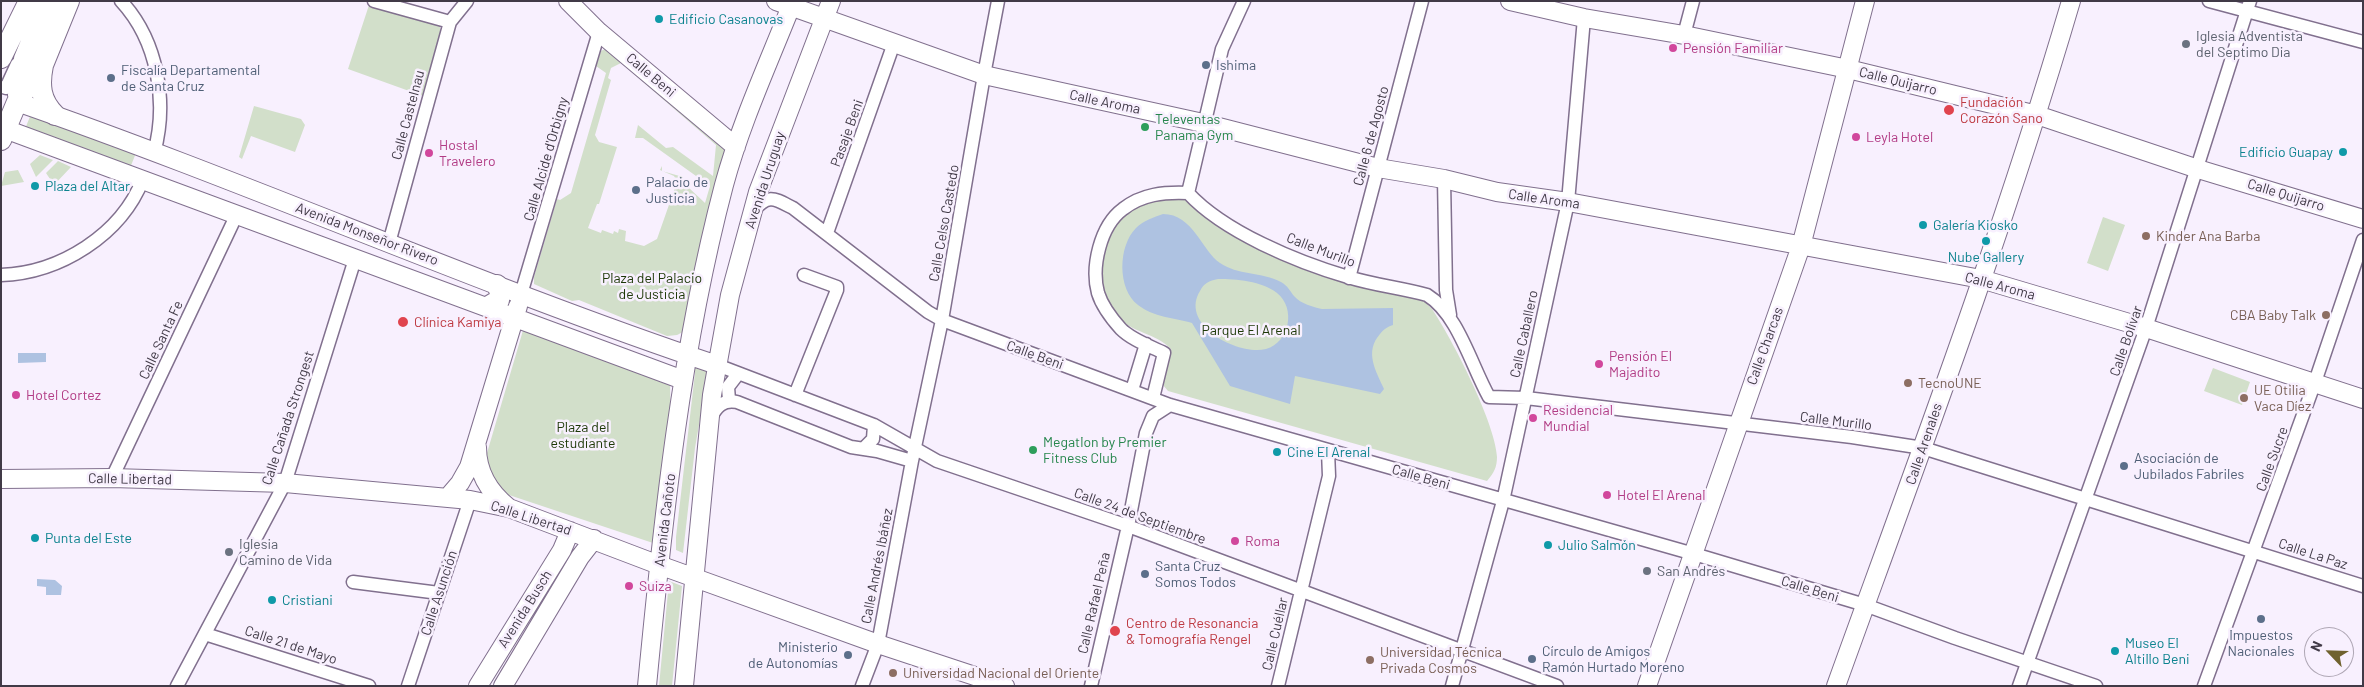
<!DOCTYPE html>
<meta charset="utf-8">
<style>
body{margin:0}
#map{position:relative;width:2364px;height:687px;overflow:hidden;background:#f8f0fe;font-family:Barlow,sans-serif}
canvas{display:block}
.frame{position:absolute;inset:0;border:2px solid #413a47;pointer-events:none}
.north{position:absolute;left:2304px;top:627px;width:50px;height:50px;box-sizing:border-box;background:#f8f0fe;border:1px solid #afa7b5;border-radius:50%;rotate:294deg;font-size:14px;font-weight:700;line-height:20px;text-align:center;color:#413a47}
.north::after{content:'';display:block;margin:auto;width:18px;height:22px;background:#70622f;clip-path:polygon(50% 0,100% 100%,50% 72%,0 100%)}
</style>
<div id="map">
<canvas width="2364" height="687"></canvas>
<div class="frame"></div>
<div class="north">N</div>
</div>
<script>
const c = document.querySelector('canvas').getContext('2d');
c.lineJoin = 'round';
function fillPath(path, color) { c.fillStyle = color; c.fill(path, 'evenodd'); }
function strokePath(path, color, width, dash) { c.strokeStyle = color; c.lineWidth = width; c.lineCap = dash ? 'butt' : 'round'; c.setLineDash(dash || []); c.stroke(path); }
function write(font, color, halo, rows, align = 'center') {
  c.font = font + ' Barlow,sans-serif'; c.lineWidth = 5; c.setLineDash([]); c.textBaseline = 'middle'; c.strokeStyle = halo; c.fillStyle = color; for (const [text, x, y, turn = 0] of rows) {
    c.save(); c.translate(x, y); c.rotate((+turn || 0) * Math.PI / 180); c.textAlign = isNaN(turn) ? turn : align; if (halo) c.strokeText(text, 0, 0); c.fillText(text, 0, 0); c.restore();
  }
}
fillPath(new Path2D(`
 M 370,2 L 440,23 L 440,33 L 423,96 L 348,69 Z
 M 607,48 L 727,147 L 683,332 L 677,335 L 667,336 L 579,300 L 572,301 L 534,284 L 534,277 L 557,199 L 560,200 L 571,193 L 606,73 L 596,66 L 601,51 ZM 621,63 L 716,145 L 713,176 L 673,147 L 666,148 L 638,125 L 635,138 L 643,138 L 710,186 L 705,203 L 688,187 L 682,185 L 683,177 L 662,171 L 662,166 L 660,170 L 674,176 L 677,182 L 657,239 L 644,246 L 625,241 L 626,231 L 619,229 L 618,233 L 614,231 L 613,234 L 602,230 L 601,233 L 588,228 L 597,204 L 599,204 L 617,147 L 599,142 L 595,135 L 611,80 L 608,78 L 611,68 Z
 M 254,106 L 301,119 L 305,125 L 295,152 L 251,136 L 242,159 L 239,157 Z
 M 31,114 L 136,153 L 130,168 L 25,129 Z
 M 40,155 L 53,160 L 36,177 L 30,164 Z
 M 58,161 L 71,167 L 54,185 L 46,173 Z
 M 18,170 L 24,182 L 1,186 L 5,172 Z
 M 1177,195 L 1191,203 L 1208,220 L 1229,232 L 1414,297 L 1425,302 L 1432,309 C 1452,339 1495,422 1497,457 C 1497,467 1494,473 1487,481 L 1168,391 L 1163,385 L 1171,349 C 1156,333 1132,333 1116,316 C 1088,285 1100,226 1136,206 C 1147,200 1164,198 1177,195 Z
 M 2103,217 L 2125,225 L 2108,271 L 2087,263 Z
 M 524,327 L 670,383 L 671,431 L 659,545 L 503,493 L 489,477 L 487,453 Z
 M 694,360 L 709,367 L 695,448 L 683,553 L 676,550 L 676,537 L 695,373 Z
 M 2213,368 L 2250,382 L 2242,405 L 2204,391 Z
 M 669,581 L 682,586 L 672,686 L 659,686 Z`), '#d2dfca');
fillPath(new Path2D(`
 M 1163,214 C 1193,214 1202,251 1220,263 C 1237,275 1262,272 1281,282 C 1288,286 1290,291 1294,296 C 1301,304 1313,307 1322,309 L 1393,308 L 1393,325 C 1387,327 1384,329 1380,334 C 1364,352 1376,371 1384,389 L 1380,394 L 1295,376 L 1290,404 L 1230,386 L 1192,323 C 1175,318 1153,317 1138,305 C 1117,289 1118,246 1136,228 C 1143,221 1154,217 1163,214 ZM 1218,279 C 1236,279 1262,281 1277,293 C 1296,308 1290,342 1266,349 C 1238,356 1179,325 1200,291 C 1204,283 1209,281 1218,279 Z
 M 18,353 L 46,353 L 46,362 L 18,363 Z
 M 37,579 L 55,580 L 62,586 L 61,595 L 46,595 L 46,587 L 37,586 Z`), '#aec2e1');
const street = new Path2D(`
 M 121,1 C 158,41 168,102 154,153
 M 374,1 L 450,22
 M 2209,1 L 2363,42
 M 1684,35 L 1693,1
 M 3,87 L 6,88 L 17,64
 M 1444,179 L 1446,290 L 1450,315
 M 1188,193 C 1224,232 1297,262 1348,277 C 1374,285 1401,288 1427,295 C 1458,314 1471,365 1489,397 L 1526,398 L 1852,437 L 1923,448 L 2363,586
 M 1188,193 L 1222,49 L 1244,1
 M 754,210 C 769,193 775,199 793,208 L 928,312 L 942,320 L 1170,405 L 1694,554 L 1865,605 L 1955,638 L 2096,686
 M 827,233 L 894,43
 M 389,243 L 450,22 L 467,1
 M 1,275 C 60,273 121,235 143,179
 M 1349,278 L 1422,1
 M 521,294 L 599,32
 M 717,365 L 874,425 L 937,461 L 1128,526 L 1557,686
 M 1132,390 L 1146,344
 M 795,395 L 837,290 L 837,287 L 804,275
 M 1153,398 L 1164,353 C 1150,346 1132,340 1121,329 C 1112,319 1102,306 1098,293 C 1091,267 1100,226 1123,209 C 1142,194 1164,192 1188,193
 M 729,400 L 728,387 L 738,374
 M 710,419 C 716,407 723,399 737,402 L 851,447 L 877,451 L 912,461
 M 863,449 L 873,439 L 874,425
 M 112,478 L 237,214
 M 353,582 L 439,593
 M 205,634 L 369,686
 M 177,686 L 285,483 L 355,259
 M 408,686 L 470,500
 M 862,686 L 878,644 L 912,461 L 942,320 L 984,75 L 998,1
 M 1091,686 L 1128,526 L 1146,433 L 1153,416 L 1170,405
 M 1278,686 L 1329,476 L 1328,451
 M 1452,686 L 1503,501 L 1568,202 L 1584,18
 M 2019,686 L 2146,328 L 2250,1
 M 2204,686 L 2315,382 L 2363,240`);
const secondary = new Path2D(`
 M 568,1 L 599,32 L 736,147
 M 776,1 L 984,75 L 1203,123 L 1378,168 L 1444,179 L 1497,192 L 1568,202 L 1981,279 L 2146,328 L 2363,399
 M 1510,1 L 1584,18 L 1684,35 L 1848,69 L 2037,115 L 2198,169 L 2363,219
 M 17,102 C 253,184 481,286 717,365
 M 5,129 L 683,380
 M 477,447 C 477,473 490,493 509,508
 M 1,479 L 112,478 L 285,483 L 470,500 L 509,508 L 659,565 L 878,644 L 1005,686
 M 448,497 L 460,483 L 469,467 L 518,306
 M 478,686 L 562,550 L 570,531
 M 503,686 L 580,557 L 594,539
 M 647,686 C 663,518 681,348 724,185 C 741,122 769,62 793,1
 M 684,686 L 712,395 L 730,295 L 758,192 L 831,1
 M 1647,686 L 1801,246 L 1865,1
 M 1836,686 C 1918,459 2003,233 2071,1`);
const primary = new Path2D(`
 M 1,58 L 29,1
 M 43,65 C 39,85 40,100 55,115
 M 18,95 L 24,59 L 48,1
 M 1,140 L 17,102 L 43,65 L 69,1
 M 489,306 L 499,300 L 500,292 L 497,285`);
strokePath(street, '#81708e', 15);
strokePath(secondary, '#81708e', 20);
strokePath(primary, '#81708e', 22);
strokePath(street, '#fff', 12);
strokePath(secondary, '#fff', 18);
strokePath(primary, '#fff', 20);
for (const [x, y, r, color] of [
 [659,19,5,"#0f9aa8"],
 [2186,44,5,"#6b7280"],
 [1673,48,5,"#d1479c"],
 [1206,65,5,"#5c6f8a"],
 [111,78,5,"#5c6f8a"],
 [1949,110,6,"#e0444e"],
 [1145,127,5,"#2e9e5b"],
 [1856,137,5,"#d1479c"],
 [2343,152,5,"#0f9aa8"],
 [429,153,5,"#d1479c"],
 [35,186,5,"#0f9aa8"],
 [636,190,5,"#5c6f8a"],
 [1923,225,5,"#0f9aa8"],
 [2146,236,5,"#8d6e63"],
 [1986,241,5,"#0f9aa8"],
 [2326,315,5,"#8d6e63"],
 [403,322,6,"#e0444e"],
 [1599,364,5,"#d1479c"],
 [1908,383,5,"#8d6e63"],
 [16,395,5,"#d1479c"],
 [2244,398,5,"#8d6e63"],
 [1533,418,5,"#d1479c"],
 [1033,450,5,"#2e9e5b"],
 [1277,452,5,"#0f9aa8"],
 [2124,466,5,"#5c6f8a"],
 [1607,495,5,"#d1479c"],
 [35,538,5,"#0f9aa8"],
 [1235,541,5,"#d1479c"],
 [1548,545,5,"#0f9aa8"],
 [229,552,5,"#6b7280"],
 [1647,571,5,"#6b7280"],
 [1145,574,5,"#5c6f8a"],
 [629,586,5,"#d1479c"],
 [272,600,5,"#0f9aa8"],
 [2261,619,5,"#5c6f8a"],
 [1115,631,6,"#e0444e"],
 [2115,651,5,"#0f9aa8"],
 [848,655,5,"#5c6f8a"],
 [1532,659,5,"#5c6f8a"],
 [1370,660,5,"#8d6e63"],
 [893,673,5,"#8d6e63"]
]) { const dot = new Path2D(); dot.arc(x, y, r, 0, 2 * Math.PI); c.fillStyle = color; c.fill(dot); strokePath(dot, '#f8f0fe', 2); }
write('14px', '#0d838f', '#f8f0fe', [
 ["Edificio Casanovas",669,19],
 ["Edificio Guapay",2333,152,"right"],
 ["Plaza del Altar",45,186],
 ["Galería Kiosko",1933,225],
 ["Nube Gallery",1986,257,"center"],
 ["Cine El Arenal",1287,452],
 ["Punta del Este",45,538],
 ["Julio Salmón",1558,545],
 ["Cristiani",282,600],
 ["Museo El",2125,643],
 ["Altillo Beni",2125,659]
], 'left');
write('14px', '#5b616d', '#f8f0fe', [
 ["Iglesia Adventista",2196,36],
 ["del Septimo Dia",2196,52],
 ["Iglesia",239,544],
 ["Camino de Vida",239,560],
 ["San Andrés",1657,571]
], 'left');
write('14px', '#b23c85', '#f8f0fe', [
 ["Pensión Familiar",1683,48],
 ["Leyla Hotel",1866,137],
 ["Hostal",439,145],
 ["Travelero",439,161],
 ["Pensión El",1609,356],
 ["Majadito",1609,372],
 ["Hotel Cortez",26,395],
 ["Residencial",1543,410],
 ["Mundial",1543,426],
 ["Hotel El Arenal",1617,495],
 ["Roma",1245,541],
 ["Suiza",639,586]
], 'left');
write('14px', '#4e5e75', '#f8f0fe', [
 ["Ishima",1216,65],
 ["Fiscalía Departamental",121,70],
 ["de Santa Cruz",121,86],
 ["Palacio de",646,182],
 ["Justicia",646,198],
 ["Asociación de",2134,458],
 ["Jubilados Fabriles",2134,474],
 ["Santa Cruz",1155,566],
 ["Somos Todos",1155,582],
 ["Impuestos",2261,635,"center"],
 ["Nacionales",2261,651,"center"],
 ["Ministerio",838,647,"right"],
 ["de Autonomías",838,663,"right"],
 ["Círculo de Amigos",1542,651],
 ["Ramón Hurtado Moreno",1542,667]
], 'left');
write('14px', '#413a47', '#f8f0fe', [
 ["Calle Beni",651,75,40],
 ["Calle Quijarro",1898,81,14],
 ["Calle Aroma",1105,102,12],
 ["Calle Castelnau",408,115,-75],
 ["Pasaje Beni",847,133,-70],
 ["Calle 6 de Agosto",1371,136,-75],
 ["Calle Alcide d'Orbigny",546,159,-74],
 ["Avenida Uruguay",765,180,-72],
 ["Calle Quijarro",2286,195,17],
 ["Calle Aroma",1544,199,8],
 ["Calle Celso Castedo",944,223,-80],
 ["Avenida Monseñor Rivero",367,234,21],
 ["Calle Murillo",1321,250,21],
 ["Calle Aroma",2000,286,15],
 ["Calle Caballero",1524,334,-78],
 ["Calle Santa Fe",161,340,-65],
 ["Calle Bolívar",2126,341,-71],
 ["Calle Charcas",1765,346,-70],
 ["Calle Beni",1035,355,20],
 ["Calle Cañada Strongest",288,418,-72],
 ["Calle Murillo",1836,421,7],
 ["Calle Arenales",1924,444,-71],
 ["Calle Sucre",2272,459,-70],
 ["Calle Beni",1421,477,16],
 ["Calle Libertad",130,479,1],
 ["Calle 24 de Septiembre",1140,516,20],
 ["Calle Libertad",531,518,18],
 ["Avenida Cañoto",665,520,-83],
 ["Calle La Paz",2313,554,18],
 ["Calle Andrés Ibáñez",877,566,-79],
 ["Calle Beni",1810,589,17],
 ["Calle Asunción",439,593,-72],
 ["Calle Rafael Peña",1094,603,-77],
 ["Avenida Busch",525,609,-58],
 ["Calle Cuéllar",1275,634,-77],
 ["Calle 21 de Mayo",291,645,18]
]);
write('14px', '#be3a42', '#f8f0fe', [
 ["Fundación",1960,102],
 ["Corazón Sano",1960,118],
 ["Clínica Kamiya",414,322],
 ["Centro de Resonancia",1126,623],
 ["& Tomografía Rengel",1126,639]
], 'left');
write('14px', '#27864d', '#f8f0fe', [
 ["Televentas",1155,119],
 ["Panama Gym",1155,135],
 ["Megatlon by Premier",1043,442],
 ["Fitness Club",1043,458]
], 'left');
write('14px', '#785e54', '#f8f0fe', [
 ["Kinder Ana Barba",2156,236],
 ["CBA Baby Talk",2316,315,"right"],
 ["TecnoUNE",1918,383],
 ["UE Otilia",2254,390],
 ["Vaca Díez",2254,406],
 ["Universidad Técnica",1380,652],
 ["Privada Cosmos",1380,668],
 ["Universidad Nacional del Oriente",903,673]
], 'left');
write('14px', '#1d3807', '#f8f0fe', [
 ["Plaza del Palacio",652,278],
 ["de Justicia",652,294],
 ["Parque El Arenal",1251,330],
 ["Plaza del",583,427],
 ["estudiante",583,443]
]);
</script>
